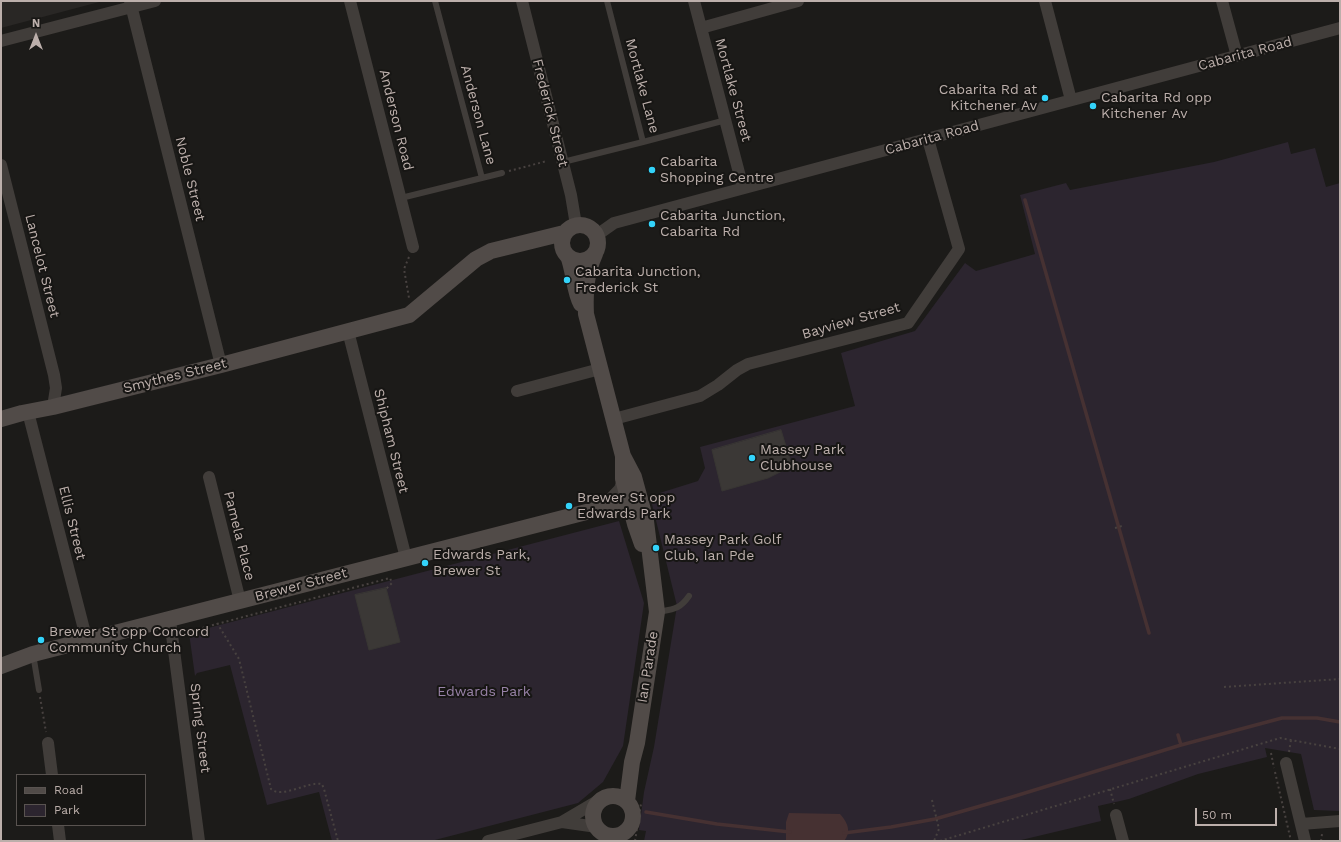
<!DOCTYPE html>
<style>
body{margin:0}
#map{position:relative;width:1341px;height:842px;overflow:hidden;background:#1c1b19;font-family:"Work Sans",sans-serif}
canvas{display:block}
.frame{position:absolute;inset:0;border:2px solid #bcafab;pointer-events:none}
.legend{position:absolute;left:16px;top:774px;width:130px;height:52px;box-sizing:border-box;background:#171614;border:1px solid #595350;margin:0;padding:5px 7px;list-style:none;font-size:12px;color:#bcafab}
.legend li{display:flex;align-items:center;gap:8px;height:20px}
.legend b{width:20px;border:1px solid #595350}
.north{position:absolute;left:16px;top:16px;width:40px;height:40px;-webkit-text-stroke:3px #171614;paint-order:stroke;rotate:0deg;font-size:11px;font-weight:700;line-height:16px;text-align:center;color:#bcafab}
.north::after{content:'';display:block;margin:auto;width:14px;height:18px;background:#bcafab;clip-path:polygon(50% 0,100% 100%,50% 72%,0 100%)}
.scale{position:absolute;left:1195px;top:808px;width:82px;height:18px;box-sizing:border-box;border:2px solid #bcafab;border-top:0;padding-left:5px;font-size:12px;line-height:14px;white-space:nowrap;color:#bcafab;-webkit-text-stroke:3px #171614;paint-order:stroke}
</style>
<div id="map">
<canvas width="1341" height="842"></canvas>
<div class="frame"></div>
<ul class="legend">
<li><b style="height:5px;background:#514b48"></b>Road</li>
<li><b style="height:11px;background:#2c252f"></b>Park</li>
</ul>
<div class="north">N</div>
<div class="scale">50 m</div>
</div>
<script>
const c = document.querySelector('canvas').getContext('2d');
c.lineJoin = 'round';
function fillPath(path, color) { c.fillStyle = color; c.fill(path, 'evenodd'); }
function strokePath(path, color, width, dash) { c.strokeStyle = color; c.lineWidth = width; c.lineCap = dash ? 'butt' : 'round'; c.setLineDash(dash || []); c.stroke(path); }
function write(font, color, halo, rows, align = 'center') {
  c.font = font + ' "Work Sans",sans-serif'; c.lineWidth = 4; c.setLineDash([]); c.textBaseline = 'middle'; c.strokeStyle = halo; c.fillStyle = color; for (const [text, x, y, turn = 0] of rows) {
    c.save(); c.translate(x, y); c.rotate((+turn || 0) * Math.PI / 180); c.textAlign = isNaN(turn) ? turn : align; if (halo) c.strokeText(text, 0, 0); c.fillText(text, 0, 0); c.restore();
  }
}
fillPath(new Path2D(`
 M 1,1 L 103,1 L 1,28 Z`), '#292725');
fillPath(new Path2D(`
 M 1288,142 L 1291,154 L 1315,148 L 1326,187 L 1340,183 L 1340,811 L 1314,810 L 1301,754 L 1265,748 L 1267,757 L 1198,774 L 1129,799 L 1098,806 L 1101,821 L 1017,841 L 644,841 L 646,831 L 639,830 L 644,792 L 654,747 L 677,606 L 650,496 L 698,481 L 705,468 L 700,447 L 855,406 L 841,353 L 915,331 L 965,263 L 976,271 L 1035,254 L 1020,195 L 1066,183 L 1070,190 L 1214,162 Z
 M 619,521 L 644,603 L 623,746 L 603,782 L 578,803 L 431,841 L 332,841 L 319,792 L 267,805 L 230,665 L 197,673 L 195,676 L 189,633 Z`), '#2c252f');
fillPath(new Path2D(`
 M 789,813 L 840,814 C 847,822 852,831 844,841 L 786,841 L 786,822 Z`), '#463132');
strokePath(new Path2D(`
 M 1025,200 L 1149,633
 M 1178,735 L 1181,745
 M 646,812 L 717,824 L 790,832
 M 844,833 L 891,827 L 935,819 L 1012,797 L 1181,745 L 1282,718 L 1317,718 L 1340,722`), '#463132', 3.5);
const building = new Path2D(`
 M 781,430 L 792,466 L 768,478 L 722,491 L 712,450 Z
 M 386,588 L 400,642 L 369,650 L 355,595 Z`);
fillPath(building, '#3b3836');
strokePath(building, '#383633', 1);
strokePath(new Path2D(`
 M 509,171 L 547,161
 M 409,257 L 404,269 L 409,298
 M 1115,528 L 1122,526
 M 217,623 L 239,659 L 271,789 C 282,799 308,781 322,784 L 324,789 L 338,841
 M 183,633 L 390,578 L 392,583 L 386,589
 M 1224,687 L 1340,679
 M 40,697 L 46,732
 M 1289,752 L 1291,740
 M 1271,753 L 1274,768
 M 1275,772 L 1291,841
 M 1110,789 L 1114,804
 M 932,800 L 939,829 L 934,841
 M 635,841 L 641,804
 M 940,841 L 1280,738 L 1340,749
 M 1321,841 L 1322,834`), '#484240', 2, [2, 3]);
strokePath(new Path2D(`
 M 435,1 L 482,178
 M 607,1 L 643,142 L 726,120
 M 563,162 L 643,142
 M 401,198 L 502,173
 M 658,612 C 674,609 680,609 689,596
 M 33,654 L 39,690`), '#413d3a', 6);
strokePath(new Path2D(`
 M 130,1 L 221,365
 M 350,1 L 413,247
 M 522,1 L 571,195 L 576,225
 M 694,1 L 743,188
 M 1045,1 L 1071,100
 M 1222,1 L 1237,56
 M 701,28 L 798,1
 M 1,41 L 155,1
 M 1,165 L 54,375 L 56,388 L 53,407
 M 597,235 L 614,223 L 1340,28
 M 348,331 L 406,558
 M 517,391 L 600,369
 M 28,412 L 87,641
 M 614,419 L 700,396 L 718,385 L 737,370 L 748,364 L 908,323 L 959,249 L 928,139
 M 209,477 L 240,601
 M 602,508 L 620,489 L 623,479
 M 170,620 L 199,841
 M 48,743 L 52,775
 M 1286,763 L 1305,841
 M 1116,815 L 1123,841
 M 562,822 L 597,827
 M 1301,824 L 1340,821
 M 58,825 L 60,841
 M 488,841 L 562,822 L 601,799`), '#413d3a', 12);
strokePath(new Path2D(`
 M562 243a18 18 0 1 1 36 0a18 18 0 1 1-36 0Z
 M 595,254 C 586,274 585,292 586,314 L 623,456 L 623,479 L 635,524 L 642,544
 M 568,256 C 574,271 574,292 581,304
 M 1,419 L 22,413 L 53,407 L 221,365 L 409,315 L 476,259 L 491,251 L 564,233
 M 623,456 L 634,477 L 646,521 L 657,612 L 637,743 L 632,762 L 627,801
 M 1,666 L 33,654 L 602,508 L 630,506
 M593 816a20 20 0 1 1 40 0a20 20 0 1 1-40 0Z`), '#514b48', 16);
for (const [x, y, r, color] of [
 [1045,98,4,"#33d3fa"],
 [1093,106,4,"#33d3fa"],
 [652,170,4,"#33d3fa"],
 [652,224,4,"#33d3fa"],
 [567,280,4,"#33d3fa"],
 [752,458,4,"#33d3fa"],
 [569,506,4,"#33d3fa"],
 [656,548,4,"#33d3fa"],
 [425,563,4,"#33d3fa"],
 [41,640,4,"#33d3fa"]
]) { const dot = new Path2D(); dot.arc(x, y, r, 0, 2 * Math.PI); c.fillStyle = color; c.fill(dot); strokePath(dot, '#171614', 1.5); }
write('14px', '#bcafab', '#171614', [
 ["Cabarita Road",1245,54,-15],
 ["Mortlake Lane",642,86,75],
 ["Mortlake Street",733,90,75],
 ["Frederick Street",550,113,76],
 ["Anderson Lane",478,115,75],
 ["Anderson Road",396,120,76],
 ["Cabarita Road",932,138,-15],
 ["Noble Street",190,179,76],
 ["Lancelot Street",42,266,76],
 ["Bayview Street",851,321,-16],
 ["Smythes Street",175,376,-14],
 ["Shipham Street",391,441,76],
 ["Ellis Street",72,523,76],
 ["Pamela Place",239,536,76],
 ["Brewer Street",301,585,-15],
 ["Ian Parade",648,667,-81],
 ["Spring Street",200,728,83]
]);
write('14px', '#bcafab', '#171614', [
 ["Cabarita Rd at",1037,90,"right"],
 ["Kitchener Av",1037,106,"right"],
 ["Cabarita Rd opp",1101,98],
 ["Kitchener Av",1101,114],
 ["Cabarita",660,162],
 ["Shopping Centre",660,178],
 ["Cabarita Junction,",660,216],
 ["Cabarita Rd",660,232],
 ["Cabarita Junction,",575,272],
 ["Frederick St",575,288],
 ["Massey Park",760,450],
 ["Clubhouse",760,466],
 ["Brewer St opp",577,498],
 ["Edwards Park",577,514],
 ["Massey Park Golf",664,540],
 ["Club, Ian Pde",664,556],
 ["Edwards Park,",433,555],
 ["Brewer St",433,571],
 ["Brewer St opp Concord",49,632],
 ["Community Church",49,648]
], 'left');
write('14px', '#9882a7', '#171614', [
 ["Edwards Park",484,692]
]);
</script>
